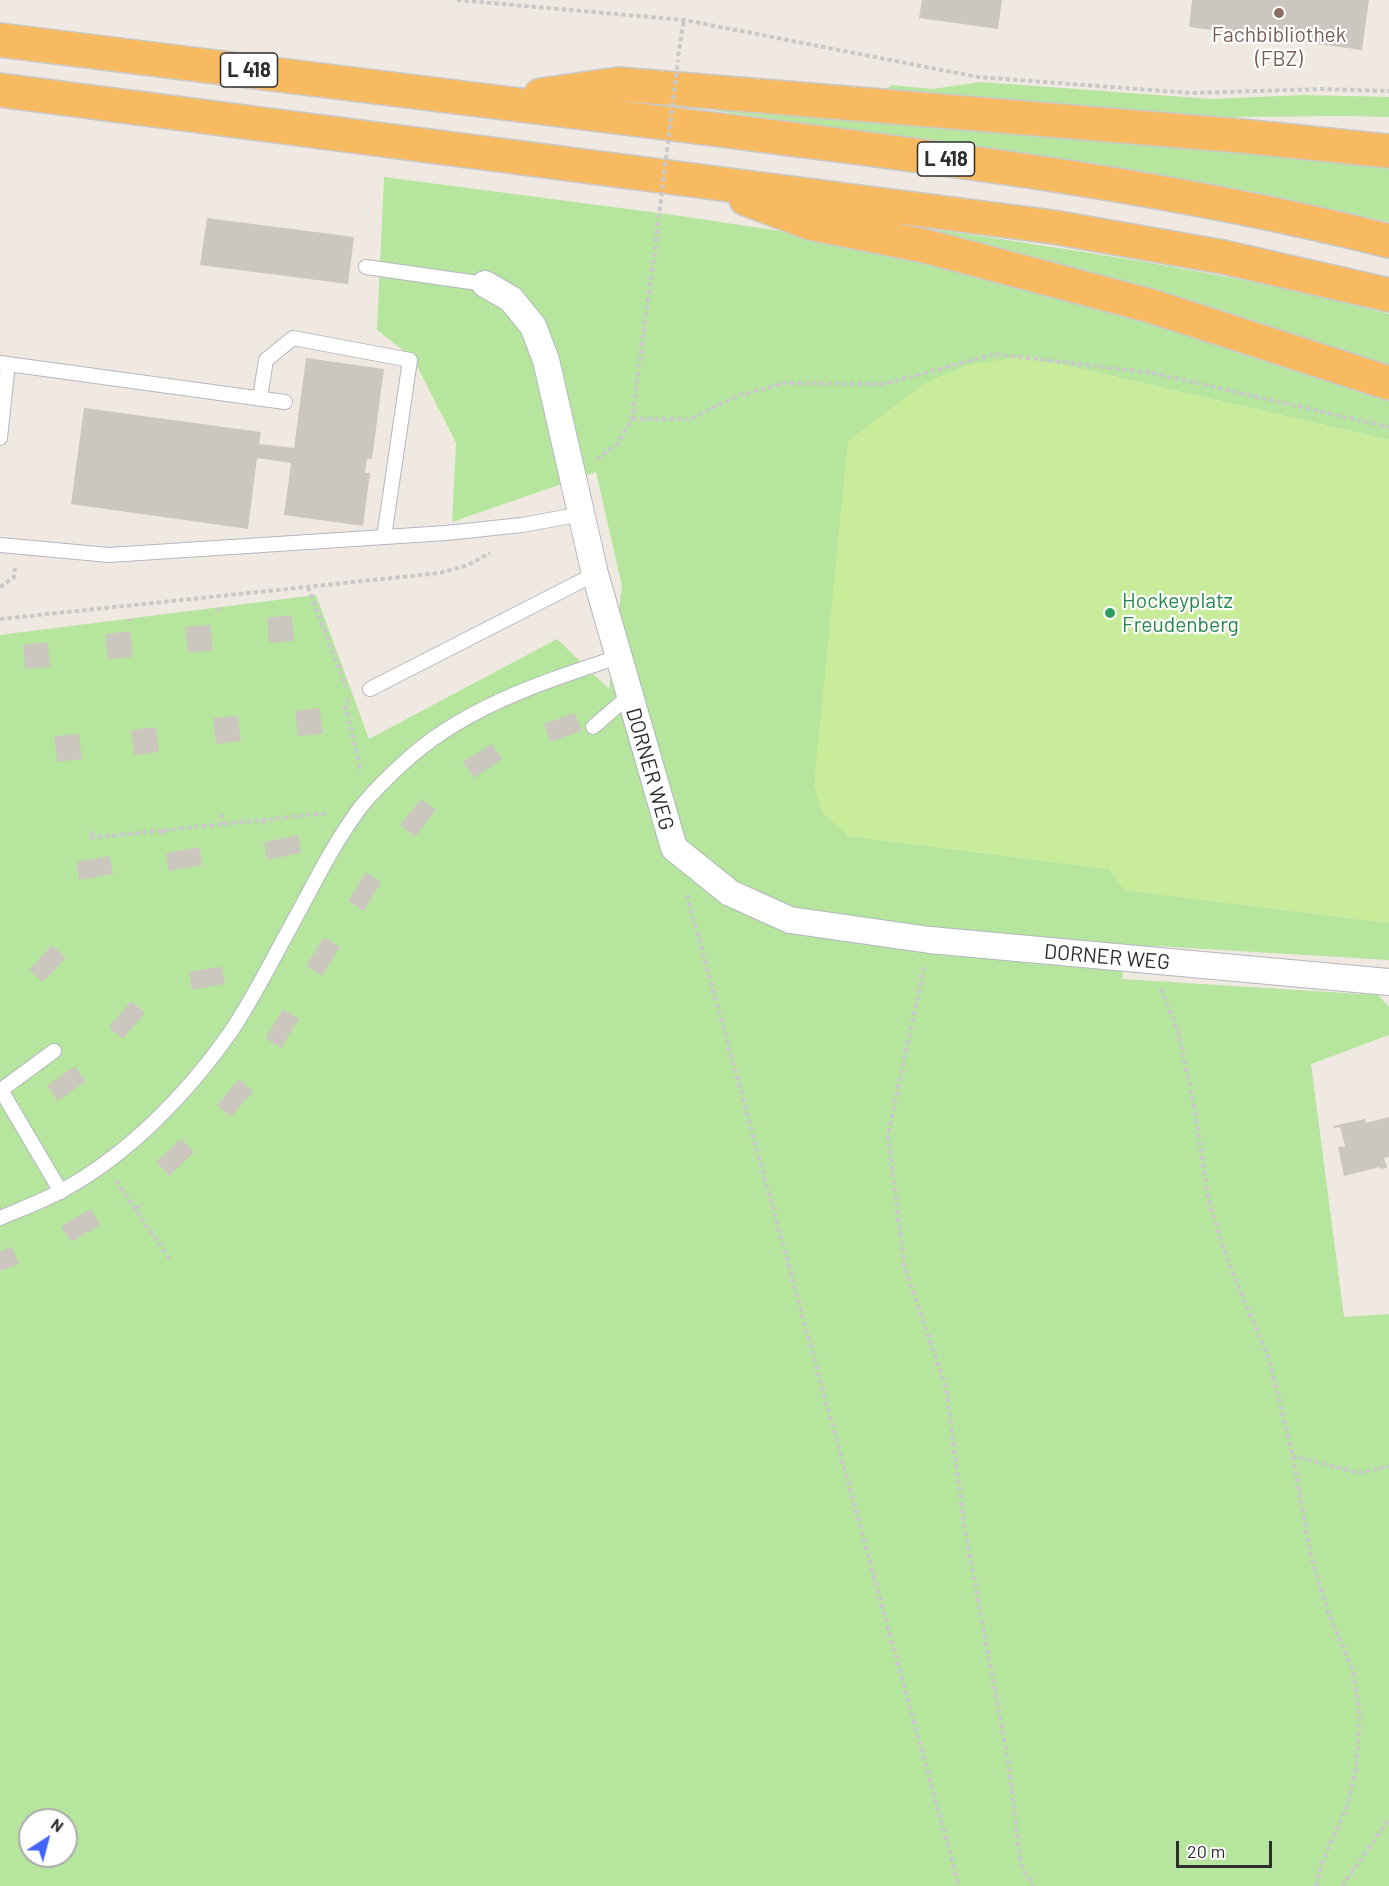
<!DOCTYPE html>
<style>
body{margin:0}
#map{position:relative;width:1389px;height:1886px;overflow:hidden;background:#efe9e1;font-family:Barlow,sans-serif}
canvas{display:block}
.north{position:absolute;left:18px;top:1808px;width:60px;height:60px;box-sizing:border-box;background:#fff;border:2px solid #ababab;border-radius:50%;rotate:36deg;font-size:16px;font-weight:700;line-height:24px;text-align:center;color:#2e2e2e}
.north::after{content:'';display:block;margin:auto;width:21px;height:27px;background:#4264fb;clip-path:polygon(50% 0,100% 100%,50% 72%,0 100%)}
.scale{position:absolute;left:1176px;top:1841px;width:96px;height:27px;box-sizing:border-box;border:3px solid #2e2e2e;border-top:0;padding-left:8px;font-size:18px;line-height:21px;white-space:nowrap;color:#2e2e2e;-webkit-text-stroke:4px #fff;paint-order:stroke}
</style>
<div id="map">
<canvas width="1389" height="1886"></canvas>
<div class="north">N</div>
<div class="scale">20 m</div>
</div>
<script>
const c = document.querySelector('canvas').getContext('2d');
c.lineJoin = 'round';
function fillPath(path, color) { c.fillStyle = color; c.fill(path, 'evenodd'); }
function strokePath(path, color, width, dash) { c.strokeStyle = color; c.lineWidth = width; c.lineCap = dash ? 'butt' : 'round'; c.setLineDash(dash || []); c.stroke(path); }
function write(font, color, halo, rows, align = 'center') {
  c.font = font + ' Barlow,sans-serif'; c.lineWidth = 4.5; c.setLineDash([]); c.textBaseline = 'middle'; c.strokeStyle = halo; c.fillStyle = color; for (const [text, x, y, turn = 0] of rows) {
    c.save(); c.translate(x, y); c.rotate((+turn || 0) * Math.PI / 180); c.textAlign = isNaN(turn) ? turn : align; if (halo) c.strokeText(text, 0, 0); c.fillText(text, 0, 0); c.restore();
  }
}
fillPath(new Path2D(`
 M 981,82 L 1211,99 L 1304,95 L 1389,97 L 1389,117 C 1320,114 1252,119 1183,116 C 1083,111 982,100 882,92 L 892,85 L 932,89 Z
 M 720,106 L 1389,162 L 1389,222 L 1254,192 L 1094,163 L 717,111 Z
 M 384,177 L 674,215 L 846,241 L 1046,289 L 1389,398 L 1389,440 L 1025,356 L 848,836 L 1109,869 L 1125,890 L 1389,923 L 1389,960 L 1156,946 L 1127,948 L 1122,979 L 1378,995 L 1389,1007 L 1389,1035 L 1311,1064 L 1344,1317 L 1389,1314 L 1389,1886 L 0,1886 L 0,635 L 316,595 L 369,739 L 557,639 L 609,689 L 622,586 L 596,472 L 452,522 L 456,443 L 413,358 L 377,330 ZM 30,1820 L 66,1820 L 66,1856 L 30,1856 Z
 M 940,230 C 1091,253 1242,274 1389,314 L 1389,369 L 939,238 Z`), '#b6e59e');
fillPath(new Path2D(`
 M 1025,356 L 1389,440 L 1389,923 L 1124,890 L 1109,869 L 848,836 L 822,812 L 814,784 L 848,441 L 925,383 L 968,365 Z`), '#c9ec9a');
fillPath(new Path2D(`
 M 922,0 L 1002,0 L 998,29 L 919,18 Z
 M 1192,0 L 1369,0 L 1362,50 L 1189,27 Z
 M 207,218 L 354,237 L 348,284 L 200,265 Z
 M 306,358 L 384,369 L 372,459 L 367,459 L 365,473 L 370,473 L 363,526 L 284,515 L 291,463 L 257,458 L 248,529 L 71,504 L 84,408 L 261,432 L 259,444 L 294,448 Z
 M 292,615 L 294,641 L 269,643 L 267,618 Z
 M 210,625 L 213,650 L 188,653 L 185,627 Z
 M 130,631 L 133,657 L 108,659 L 105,634 Z
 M 48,642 L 50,667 L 25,669 L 23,645 Z
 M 320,708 L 323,734 L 298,736 L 295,711 Z
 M 575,713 L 582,731 L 550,742 L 544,724 Z
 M 238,716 L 241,741 L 216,744 L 213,718 Z
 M 156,727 L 159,752 L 134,755 L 131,730 Z
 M 79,734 L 82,759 L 57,762 L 54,736 Z
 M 492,744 L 502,759 L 474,778 L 463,762 Z
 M 421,799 L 436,810 L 415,837 L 400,825 Z
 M 298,835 L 301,853 L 267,860 L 264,842 Z
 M 199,847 L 203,865 L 169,871 L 166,853 Z
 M 110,856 L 113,874 L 79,880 L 76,862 Z
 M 366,872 L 381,882 L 364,911 L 348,901 Z
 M 324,937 L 340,947 L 322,976 L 306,966 Z
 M 52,945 L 66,958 L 43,982 L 29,970 Z
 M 222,966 L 225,984 L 192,990 L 189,972 Z
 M 131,1001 L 145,1013 L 123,1039 L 109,1027 Z
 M 283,1009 L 299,1019 L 281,1048 L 265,1038 Z
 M 75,1066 L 86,1081 L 58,1101 L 47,1086 Z
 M 239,1079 L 253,1091 L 231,1117 L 217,1105 Z
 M 1389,1117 L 1389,1157 L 1384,1158 L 1387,1168 L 1380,1169 L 1380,1167 L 1344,1176 L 1338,1147 L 1345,1146 L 1340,1127 L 1334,1128 L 1333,1126 L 1365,1119 L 1366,1123 Z
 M 181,1139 L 194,1152 L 169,1176 L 156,1162 Z
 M 91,1209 L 100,1225 L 71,1242 L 61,1226 Z
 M 12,1247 L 19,1264 L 0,1271 L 0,1252 Z`), '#cbc7bf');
const service = new Path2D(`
 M 366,267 L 485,284
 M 0,363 L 285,402
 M 260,398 L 266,360 L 293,338 L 410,360 L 384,537
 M 0,438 L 8,364
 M 0,545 L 109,555 L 446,533 L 522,525 L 582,514
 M 370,689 L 595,574
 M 593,727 L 629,696
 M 54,1051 L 1,1090 L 61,1192
 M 0,1218 C 21,1209 43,1201 63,1190 C 129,1154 187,1094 230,1033 C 253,999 271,962 291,926 C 312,888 331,848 357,812 C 369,795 385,780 400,766 C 461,708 540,683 618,657`);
const minor = new Path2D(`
 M 485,284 L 511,299 L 533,326 L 546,360 L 595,574 L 674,848 L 730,893 L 790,920 L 930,940 L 1389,982`);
const trunk = new Path2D(`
 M 0,40 C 243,70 486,100 728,131 C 950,159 1172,186 1389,241
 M 0,90 L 1053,227 L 1223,257 L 1389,295
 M 541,95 L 618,84 L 1242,136 L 1389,151
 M 746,199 L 810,223 L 925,246 L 1151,306 L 1389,383`);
strokePath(service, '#b4b7c1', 16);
strokePath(minor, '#b4b7c1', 28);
strokePath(trunk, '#c9c9c9', 36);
strokePath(new Path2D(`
 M 457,0 L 684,20 L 978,77 L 1191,93 L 1322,89 L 1389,91
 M 678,56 L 684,20
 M 632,419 L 690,419 L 737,396 L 785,383 L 884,384 L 995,354 L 1153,373 L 1389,427
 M 597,459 L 617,444 L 632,419 L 656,241
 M 0,587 L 14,577 L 15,568
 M 308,587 L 346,687
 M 218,611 L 220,608
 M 0,619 L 440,573 L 468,565 L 490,553
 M 131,619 L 131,621
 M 349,699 L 345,704 L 361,772
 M 222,814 L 223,824
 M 262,820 L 264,827
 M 163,830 L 163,837
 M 91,831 L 92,837
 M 90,838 L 328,813
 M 687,895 L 959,1886
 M 924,967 L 888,1135 L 904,1265 L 946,1387 L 964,1524 L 1008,1761 L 1021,1865 L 1033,1886
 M 1161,989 L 1178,1031 L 1195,1111 L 1208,1198 L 1228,1262 L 1269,1359 L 1293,1456 L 1311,1557 L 1327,1609 L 1353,1671 L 1360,1715 L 1356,1769 L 1346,1809 L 1323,1860 L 1316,1886
 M 116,1181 L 171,1261
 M 135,1209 L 142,1204
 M 1293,1456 L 1359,1473 L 1389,1466
 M 1342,1886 L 1389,1819`), '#c9c9c9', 4, [4.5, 3]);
strokePath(service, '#fff', 14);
strokePath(minor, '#fff', 26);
strokePath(trunk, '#f8ba60', 33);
strokePath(new Path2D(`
 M 656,241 L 678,60`), '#c9c9c9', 4, [4.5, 3]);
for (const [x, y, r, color] of [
 [1279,13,6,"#8d6e63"],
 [1110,613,6,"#2e9e5b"]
]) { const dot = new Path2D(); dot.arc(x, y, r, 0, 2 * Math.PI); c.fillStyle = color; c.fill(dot); strokePath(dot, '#fff', 2); }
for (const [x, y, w] of [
 [249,70,57],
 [946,159,57]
]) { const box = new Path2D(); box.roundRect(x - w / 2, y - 17, w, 34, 4.5); c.fillStyle = '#fff'; c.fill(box); strokePath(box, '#2e2e2e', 1.5); }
write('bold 20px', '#2e2e2e', null, [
 ["L 418",249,70],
 ["L 418",946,159]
]);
write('21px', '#785e54', '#fff', [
 ["Fachbibliothek",1279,35],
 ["(FBZ)",1279,59]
]);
write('21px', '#27864d', '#fff', [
 ["Hockeyplatz",1122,601],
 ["Freudenberg",1122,625]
], 'left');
write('21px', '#2e2e2e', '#fff', [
 ["DORNER WEG",650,769,74],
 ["DORNER WEG",1107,957,5]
]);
</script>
